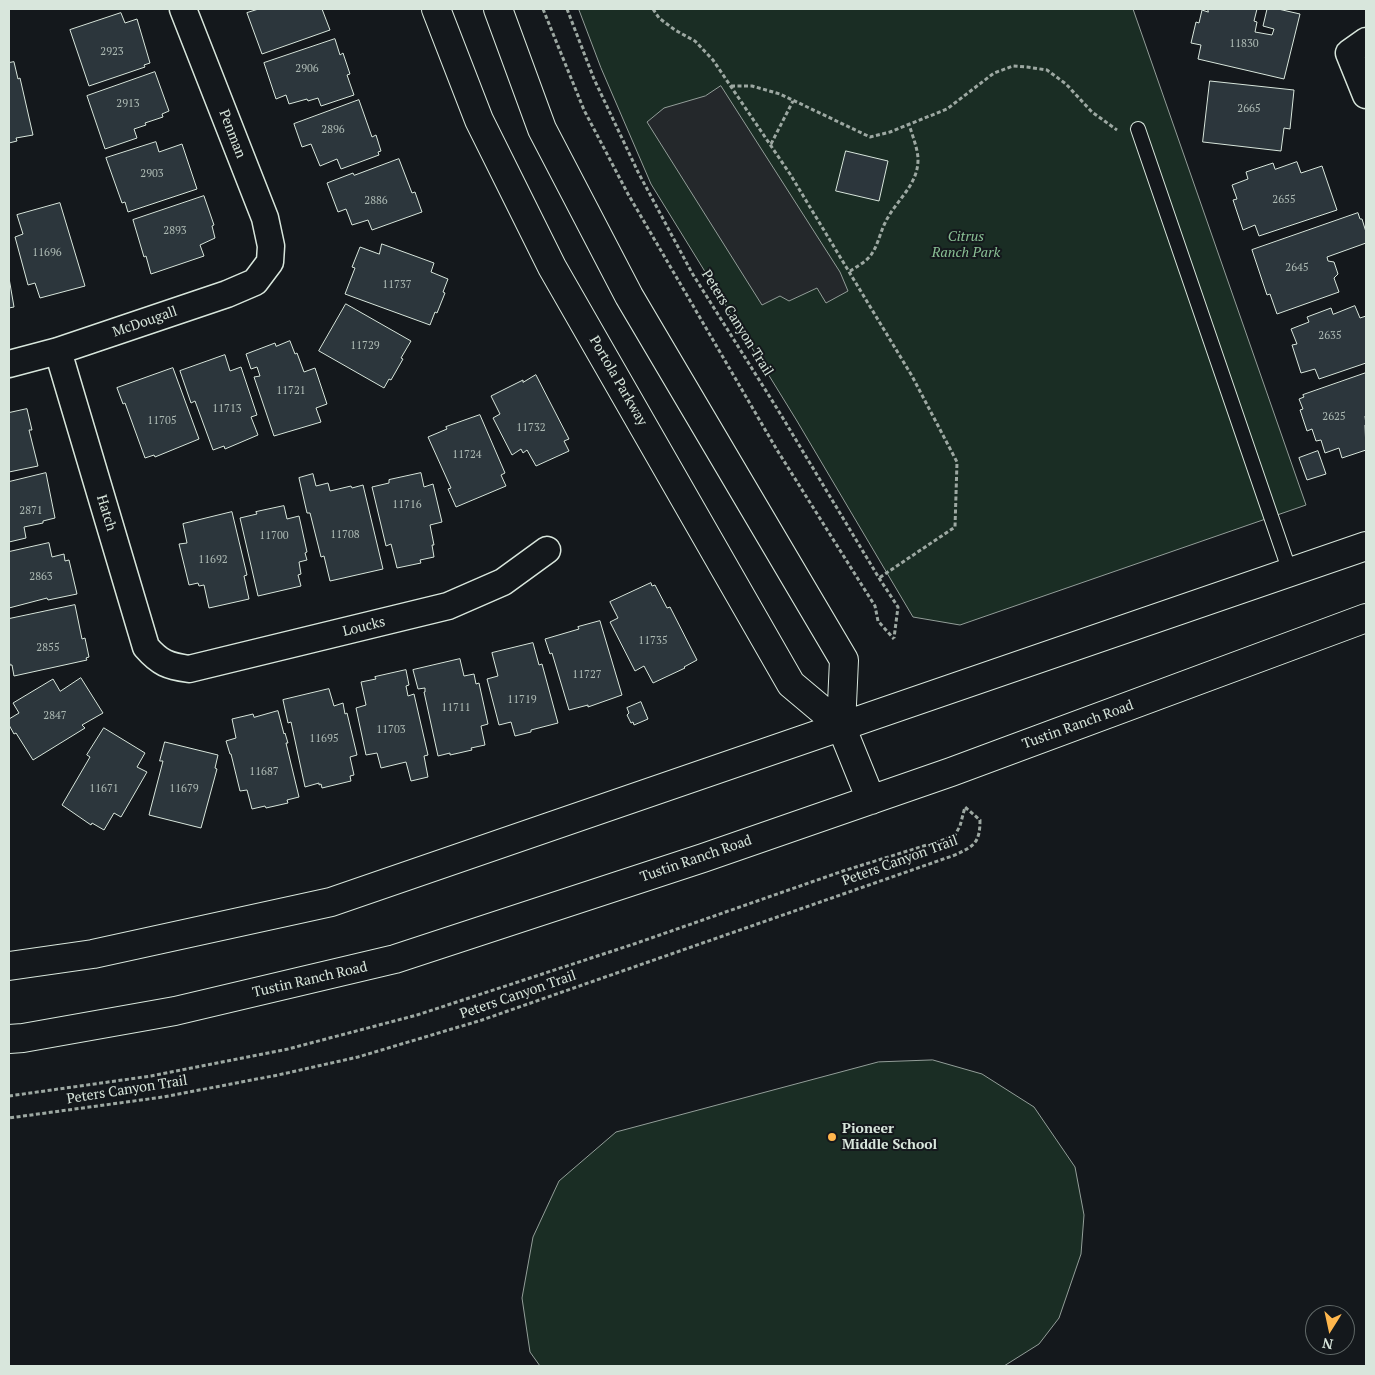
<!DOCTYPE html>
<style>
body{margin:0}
#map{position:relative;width:1375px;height:1375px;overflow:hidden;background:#14181c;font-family:"PT Serif",serif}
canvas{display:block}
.frame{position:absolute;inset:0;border:10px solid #d8e6dc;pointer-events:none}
.north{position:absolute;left:1305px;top:1305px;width:50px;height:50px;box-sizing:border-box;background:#14181c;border:1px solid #626a69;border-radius:50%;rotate:190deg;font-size:14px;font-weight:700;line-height:20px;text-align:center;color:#d8e6dc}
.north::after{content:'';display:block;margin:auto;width:18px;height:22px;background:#ffb74d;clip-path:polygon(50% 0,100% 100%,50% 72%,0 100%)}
</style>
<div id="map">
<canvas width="1375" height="1375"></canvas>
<div class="frame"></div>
<div class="north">N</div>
</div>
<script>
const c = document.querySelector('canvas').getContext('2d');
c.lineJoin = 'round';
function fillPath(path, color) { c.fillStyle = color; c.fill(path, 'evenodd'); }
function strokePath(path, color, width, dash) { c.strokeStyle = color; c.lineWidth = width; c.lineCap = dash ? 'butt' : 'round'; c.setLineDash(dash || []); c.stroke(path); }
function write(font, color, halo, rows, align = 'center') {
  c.font = font + ' "PT Serif",serif'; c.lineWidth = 4; c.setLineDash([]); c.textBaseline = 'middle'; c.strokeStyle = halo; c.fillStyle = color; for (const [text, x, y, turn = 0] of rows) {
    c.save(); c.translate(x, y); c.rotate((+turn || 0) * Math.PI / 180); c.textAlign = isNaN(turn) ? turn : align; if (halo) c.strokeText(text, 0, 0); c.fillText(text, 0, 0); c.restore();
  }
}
const green = new Path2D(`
 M 579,9 L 1133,9 L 1306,505 L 960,625 L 913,617 L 797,421 L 651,184 L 601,68 Z
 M 933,1060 L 982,1074 L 1034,1107 L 1075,1167 L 1084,1215 L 1081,1254 L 1059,1318 L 1039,1344 L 1004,1366 L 540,1366 L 530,1352 L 522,1298 L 533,1237 L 559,1181 L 616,1132 L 878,1062 Z`);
fillPath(green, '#1a2d24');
strokePath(green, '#939e99', 1);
const parking = new Path2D(`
 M 721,86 L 840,272 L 848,291 L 826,303 L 817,288 L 789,301 L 780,296 L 762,305 L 647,122 L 664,108 L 705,96 Z`);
fillPath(parking, '#24282b');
strokePath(parking, '#939e99', 1);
const building = new Path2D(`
 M 259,9 L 322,9 L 330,30 L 262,54 L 247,13 Z
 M 1208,9 L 1257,9 L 1254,21 L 1257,22 L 1255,32 L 1272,35 L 1274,29 L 1263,26 L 1267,9 L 1278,9 L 1300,14 L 1284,79 L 1198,59 L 1201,45 L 1191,43 L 1196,22 L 1199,23 L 1202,10 L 1208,12 Z
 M 121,13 L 125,23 L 137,19 L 150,63 L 144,65 L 145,67 L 89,86 L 70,30 Z
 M 335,39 L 340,55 L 343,53 L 350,74 L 347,75 L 354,95 L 321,106 L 318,98 L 308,101 L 307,99 L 289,104 L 286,95 L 276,99 L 264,63 Z
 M 14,62 L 18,79 L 20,78 L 33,135 L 16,138 L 17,141 L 9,143 L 9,63 Z
 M 155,72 L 169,111 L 162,114 L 163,117 L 145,123 L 146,125 L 134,129 L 137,138 L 105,149 L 87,96 Z
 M 1210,81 L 1294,90 L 1290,129 L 1284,128 L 1281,151 L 1203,142 Z
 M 359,100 L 372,137 L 376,135 L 381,151 L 378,152 L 379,155 L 341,169 L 337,159 L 320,166 L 311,144 L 302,147 L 294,124 Z
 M 156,142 L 159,152 L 182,144 L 197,189 L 128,212 L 125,202 L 122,203 L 106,158 Z
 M 846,151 L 888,161 L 879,201 L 836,191 Z
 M 399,159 L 412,193 L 415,192 L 422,212 L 372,230 L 368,220 L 352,225 L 346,209 L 338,212 L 327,183 L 353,173 L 354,175 Z
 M 1297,162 L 1301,173 L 1322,166 L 1337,210 L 1259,236 L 1255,225 L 1243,230 L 1233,200 L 1237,199 L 1232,185 L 1248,179 L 1246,172 L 1273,163 L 1275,169 Z
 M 204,196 L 214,225 L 212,226 L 215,238 L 200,245 L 204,256 L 151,274 L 146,256 L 144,257 L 133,220 Z
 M 60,203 L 85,286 L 40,298 L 35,283 L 28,285 L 15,237 L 23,234 L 17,215 Z
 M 1358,213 L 1360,219 L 1362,219 L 1366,232 L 1366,243 L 1327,257 L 1328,261 L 1334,262 L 1338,274 L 1334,278 L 1339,292 L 1277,314 L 1270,294 L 1267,295 L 1252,250 Z
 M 382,244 L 434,263 L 431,272 L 448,279 L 443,292 L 445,293 L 437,313 L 435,312 L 430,325 L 345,294 L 355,268 L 352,267 L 360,247 L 379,254 Z
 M 9,278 L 14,307 L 9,308 Z
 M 346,304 L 411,341 L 401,358 L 403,359 L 391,380 L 389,379 L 384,388 L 319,351 Z
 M 1355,306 L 1360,318 L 1366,316 L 1366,363 L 1319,379 L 1315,369 L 1301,373 L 1292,345 L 1297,344 L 1291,329 L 1309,322 L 1307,317 L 1331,308 L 1333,314 Z
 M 290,341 L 295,354 L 297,353 L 304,372 L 315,368 L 327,404 L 316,408 L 321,422 L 274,436 L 254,377 L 260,376 L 257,367 L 251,369 L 246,354 L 275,343 L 276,346 Z
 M 225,355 L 230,371 L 241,367 L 257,415 L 251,417 L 258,435 L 225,449 L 224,446 L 213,450 L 195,401 L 191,403 L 180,371 Z
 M 173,368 L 199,439 L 155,457 L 154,455 L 145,458 L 125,403 L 123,404 L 117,388 Z
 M 1366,373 L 1366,415 L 1365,416 L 1366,425 L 1365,425 L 1366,450 L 1342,458 L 1339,448 L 1325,453 L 1321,440 L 1316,441 L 1312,429 L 1307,431 L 1300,410 L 1303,409 L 1299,399 L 1304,397 L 1303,395 Z
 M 536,375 L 569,439 L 564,441 L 569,451 L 536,466 L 527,450 L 523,453 L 521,449 L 512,455 L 493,418 L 500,414 L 491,396 L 523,380 L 523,382 Z
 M 27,409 L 32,430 L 29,430 L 38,466 L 9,472 L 9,413 Z
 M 480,415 L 505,473 L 501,475 L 506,486 L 456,507 L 448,489 L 451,488 L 428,437 L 447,429 L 446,427 Z
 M 1318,451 L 1326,474 L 1307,480 L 1299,458 Z
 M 46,473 L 55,518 L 43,521 L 43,523 L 24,527 L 26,538 L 9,542 L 9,482 Z
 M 421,473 L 424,487 L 433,484 L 442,522 L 430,525 L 434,545 L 432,545 L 434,557 L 420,560 L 421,563 L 397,568 L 391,544 L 386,546 L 372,487 L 389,483 L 389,480 Z
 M 313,474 L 316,486 L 328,483 L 330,491 L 351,486 L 352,488 L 363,485 L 383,569 L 330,581 L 324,556 L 321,557 L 310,513 L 307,513 L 299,478 Z
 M 284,506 L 287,519 L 299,516 L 307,552 L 305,553 L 307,560 L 299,562 L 301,574 L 298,575 L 301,586 L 258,596 L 240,518 L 257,514 L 256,512 Z
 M 232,512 L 247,575 L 244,576 L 249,599 L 209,608 L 204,585 L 199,586 L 198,583 L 189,585 L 179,544 L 187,543 L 183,524 Z
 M 49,543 L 52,557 L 64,554 L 65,561 L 69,560 L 77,594 L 48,600 L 47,598 L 9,608 L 9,552 Z
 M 651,583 L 652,586 L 655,585 L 667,608 L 670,607 L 697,660 L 684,667 L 685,668 L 653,683 L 644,666 L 635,671 L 610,622 L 618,618 L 610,602 Z
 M 75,605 L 82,639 L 85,638 L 89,657 L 86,658 L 87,660 L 14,676 L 12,665 L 10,665 L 9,660 L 9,619 Z
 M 600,621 L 622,695 L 588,707 L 588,705 L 569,710 L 552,653 L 550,654 L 545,639 L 579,629 L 578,627 Z
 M 533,643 L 539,665 L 542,664 L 558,723 L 531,730 L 531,732 L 515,736 L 511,722 L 499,725 L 487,679 L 498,676 L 492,653 Z
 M 460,659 L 464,676 L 474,674 L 476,684 L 479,683 L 488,724 L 481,726 L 485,745 L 471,748 L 472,750 L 450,755 L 450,753 L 438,756 L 424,692 L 425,692 L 425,688 L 418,689 L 413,670 Z
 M 406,670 L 409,685 L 406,686 L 408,696 L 414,694 L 428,755 L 424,756 L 428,777 L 411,781 L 406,762 L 381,768 L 377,753 L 366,755 L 356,708 L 366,705 L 361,682 L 376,679 L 375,677 Z
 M 81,678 L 103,713 L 82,725 L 85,728 L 33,760 L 16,733 L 14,734 L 9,725 L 9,719 L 19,713 L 13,703 L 53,679 L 60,691 Z
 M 329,689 L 334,706 L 343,703 L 345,714 L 347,713 L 357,755 L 350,757 L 354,775 L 350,776 L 351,781 L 322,788 L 321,784 L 319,785 L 319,783 L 305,787 L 291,722 L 288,723 L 283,700 Z
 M 641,702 L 648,719 L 634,725 L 633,722 L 631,723 L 627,715 L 629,713 L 627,708 Z
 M 278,711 L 284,734 L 285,733 L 288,743 L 286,743 L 299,797 L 287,800 L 288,803 L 266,808 L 265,806 L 252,809 L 247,790 L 240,791 L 231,754 L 230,754 L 226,741 L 236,738 L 232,719 L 253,714 L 254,717 Z
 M 104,728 L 145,753 L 137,767 L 147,772 L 121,817 L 114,813 L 104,830 L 92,823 L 91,825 L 62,805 L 90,757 L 87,755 Z
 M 165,742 L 218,755 L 215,768 L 217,769 L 201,828 L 149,815 L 163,761 L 160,761 Z`);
fillPath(building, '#2c363c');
strokePath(building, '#d8e6dc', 1);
const lane = new Path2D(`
 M 1138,129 L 1290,572`);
const street = new Path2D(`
 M 1366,41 L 1349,53 L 1366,95
 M 58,351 L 146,647 C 160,663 168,666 189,669 L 448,606 L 503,582 L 547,550
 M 9,364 L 58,351 L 227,294 L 255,282 L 270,262 L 271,246 L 265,218 L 183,9`);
const primary = new Path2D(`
 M 436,9 L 479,120 L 552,267 L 791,684 L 841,726
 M 498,9 L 542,129 L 629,296 L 844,660 L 841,726 L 871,800
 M 9,966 L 93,954 L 331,902 L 1366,546
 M 9,1039 L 23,1038 L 175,1011 L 395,959 L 703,858 L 951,772 L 1366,618`);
strokePath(lane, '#d8e6dc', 16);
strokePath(street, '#d8e6dc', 29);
strokePath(primary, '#d8e6dc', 30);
strokePath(new Path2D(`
 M 543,9 L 584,110 L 628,194 L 777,450 L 875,606 L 878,621 L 894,639
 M 567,9 L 594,79 L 638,172 L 692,273 L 778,410 L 879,578 L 898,607 L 894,638
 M 653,9 L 659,18 L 675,30 L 695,41 L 713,60 L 790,174 L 912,376 L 957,462 L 955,527 L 879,578
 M 731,86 L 752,86 L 780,94 L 870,137 L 890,132 L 947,109 L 994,73 L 1013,66 L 1027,67 L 1047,70 L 1066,84 L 1092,112 L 1117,130
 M 771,144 L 793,101
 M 850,271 C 856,267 866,262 871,255 C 878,245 880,233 885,223 C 895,201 919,185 918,158 C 917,146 912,135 909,124
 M 9,1096 L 151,1076 L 288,1049 L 417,1015 L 634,944 L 843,871 L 943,840 L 955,835 L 960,826 L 965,807 L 980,820 C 980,843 974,846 955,855 L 482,1020 L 358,1057 L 278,1075 L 163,1097 L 9,1118`), '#9da8a2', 3, [4, 2.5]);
strokePath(lane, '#14181c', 14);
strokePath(street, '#14181c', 26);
strokePath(primary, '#14181c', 28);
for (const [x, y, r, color] of [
 [832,1137,5,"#ffb74d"]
]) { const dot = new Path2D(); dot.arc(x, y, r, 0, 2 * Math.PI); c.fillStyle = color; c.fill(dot); strokePath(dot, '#14181c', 2); }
write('11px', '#adbab4', null, [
 ["11830",1244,44],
 ["2923",112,52],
 ["2906",307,69],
 ["2913",128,104],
 ["2665",1249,109],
 ["2896",333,130],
 ["2903",152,174],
 ["2655",1284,200],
 ["2886",376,201],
 ["2893",175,231],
 ["11696",47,253],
 ["2645",1297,268],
 ["11737",397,285],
 ["2635",1330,336],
 ["11729",365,346],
 ["11721",291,391],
 ["11713",227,409],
 ["2625",1334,417],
 ["11705",162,421],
 ["11732",531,428],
 ["11724",467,455],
 ["11716",407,505],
 ["2871",31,511],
 ["11708",345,535],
 ["11700",274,536],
 ["11692",213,560],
 ["2863",41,577],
 ["11735",653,641],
 ["2855",48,648],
 ["11727",587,675],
 ["11719",522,700],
 ["11711",456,708],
 ["2847",55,716],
 ["11703",391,730],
 ["11695",324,739],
 ["11687",264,772],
 ["11671",104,789],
 ["11679",184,789]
]);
write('14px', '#d8e6dc', '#14181c', [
 ["Penman",232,134,69],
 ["McDougall",145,322,-19],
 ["Peters Canyon Trail",737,323,58],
 ["Portola Parkway",618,381,60],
 ["Hatch",106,513,73],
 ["Loucks",364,627,-14],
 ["Tustin Ranch Road",1078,725,-20],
 ["Tustin Ranch Road",696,859,-19],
 ["Peters Canyon Trail",900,861,-20],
 ["Tustin Ranch Road",310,980,-13],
 ["Peters Canyon Trail",518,995,-19],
 ["Peters Canyon Trail",127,1090,-9]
]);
write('italic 14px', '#8ac095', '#14181c', [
 ["Citrus",966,237],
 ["Ranch Park",966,253]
]);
write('bold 14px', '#d8e6dc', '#14181c', [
 ["Pioneer",842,1129],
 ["Middle School",842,1145]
], 'left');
</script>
